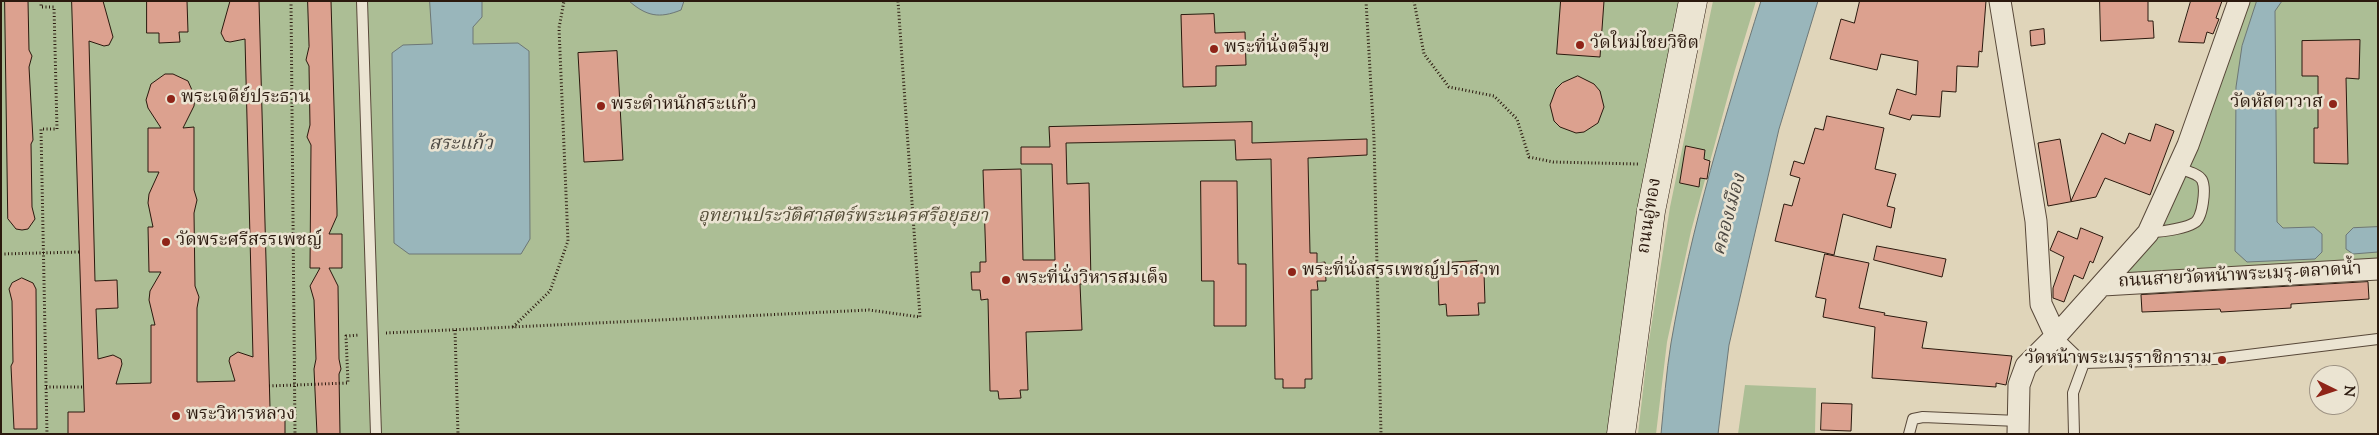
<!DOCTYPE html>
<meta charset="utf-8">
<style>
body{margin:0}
#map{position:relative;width:2379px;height:435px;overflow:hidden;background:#e0d5ba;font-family:"Sorts Mill Goudy",serif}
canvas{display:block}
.frame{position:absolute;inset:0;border:2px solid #2b190e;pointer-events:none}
.north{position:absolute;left:2309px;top:365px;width:50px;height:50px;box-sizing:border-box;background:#ebe4d2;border:1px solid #9e9384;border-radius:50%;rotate:94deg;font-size:14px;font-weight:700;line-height:20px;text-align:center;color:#2b190e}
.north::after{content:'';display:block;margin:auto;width:18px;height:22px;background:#8f2418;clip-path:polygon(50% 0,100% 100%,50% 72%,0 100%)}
</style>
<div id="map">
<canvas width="2379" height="435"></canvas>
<div class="frame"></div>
<div class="north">N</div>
</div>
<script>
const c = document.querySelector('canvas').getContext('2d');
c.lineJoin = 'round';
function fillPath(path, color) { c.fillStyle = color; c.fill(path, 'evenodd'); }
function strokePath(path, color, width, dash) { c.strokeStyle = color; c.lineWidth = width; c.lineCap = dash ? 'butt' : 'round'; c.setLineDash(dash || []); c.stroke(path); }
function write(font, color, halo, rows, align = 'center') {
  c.font = font + ' "Sorts Mill Goudy","Noto Serif Thai",serif'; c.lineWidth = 5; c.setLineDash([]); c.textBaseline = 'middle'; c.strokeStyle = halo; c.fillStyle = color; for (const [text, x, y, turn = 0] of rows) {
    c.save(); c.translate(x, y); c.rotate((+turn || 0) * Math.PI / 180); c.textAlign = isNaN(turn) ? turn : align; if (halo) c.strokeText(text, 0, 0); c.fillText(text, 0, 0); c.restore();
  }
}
fillPath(new Path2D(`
 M 1,1 L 1684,1 L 1612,434 L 1,434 Z
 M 1713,1 L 1756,1 L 1735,70 L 1691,231 L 1667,342 L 1656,434 L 1638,434 L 1648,347 L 1670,207 Z
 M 2250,1 L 2378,1 L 2378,261 L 2122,279 L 2152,243 L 2167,219 L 2208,118 Z
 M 1745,385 L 1816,388 L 1815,434 L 1738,434 Z`), '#acbe95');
const water = new Path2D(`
 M 430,1 L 482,1 L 482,17 L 473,27 L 473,44 L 518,43 L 529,51 L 530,239 L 521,254 L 409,254 L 394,243 L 392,53 L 403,45 L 432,44 Z
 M 629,1 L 684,1 L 681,10 C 659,19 646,16 629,1 Z
 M 1761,1 L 1818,1 L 1779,129 L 1729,345 L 1718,434 L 1661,434 C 1664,404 1666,373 1671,343 C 1691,227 1726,113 1761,1 Z
 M 2257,1 L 2282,1 L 2275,11 L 2277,222 L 2283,228 L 2314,227 L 2322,234 L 2322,252 L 2315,259 L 2247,262 L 2235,251 L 2236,87 L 2242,46 Z
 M 2378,227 L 2378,252 L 2353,254 L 2346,249 L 2346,235 L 2353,228 Z`);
fillPath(water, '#99b6bb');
strokePath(water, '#6d7776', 1);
const building = new Path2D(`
 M 5,1 L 28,1 L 29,50 L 32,56 L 29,67 L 33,140 L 31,144 L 32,207 L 35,219 L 28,229 L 22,230 L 16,229 L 8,219 Z
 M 72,1 L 103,1 L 113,37 L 109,45 L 104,46 L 89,41 L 95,281 L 117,280 L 118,308 L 96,309 L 98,359 L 113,355 L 121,359 L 122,364 L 116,384 L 151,383 L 151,325 L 155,325 L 149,300 L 150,291 L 161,272 L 149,272 L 148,227 L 153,227 L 148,203 L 149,194 L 159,172 L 148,172 L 148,128 L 161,128 L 148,108 L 146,100 L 151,84 L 165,74 L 173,74 L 188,81 L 195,97 L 194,106 L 183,128 L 194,127 L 194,190 L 197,200 L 194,213 L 195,286 L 199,297 L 197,308 L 197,382 L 235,381 L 229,361 L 230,357 L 238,352 L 253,357 L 245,39 L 230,42 L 225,41 L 221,33 L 230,1 L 259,1 L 270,408 L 285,408 L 285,434 L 68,434 L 68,412 L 84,412 Z
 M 147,1 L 187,1 L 188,32 L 179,32 L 180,42 L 159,43 L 159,33 L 147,33 Z
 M 308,1 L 331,1 L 337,210 L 337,216 L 329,234 L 342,234 L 342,268 L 329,268 L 338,286 L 339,359 L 341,369 L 339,374 L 340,434 L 317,434 L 314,369 L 316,359 L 314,300 L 310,286 L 320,268 L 310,268 L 311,145 L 307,137 L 310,125 L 309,66 L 306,60 L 309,47 Z
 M 1561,1 L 1604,1 L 1600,57 L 1557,54 Z
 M 1860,1 L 1986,1 L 1982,52 L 1979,51 L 1978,67 L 1957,66 L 1956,92 L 1942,91 L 1940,117 L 1912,115 L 1910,120 L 1889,114 L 1897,89 L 1916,95 L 1918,61 L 1881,54 L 1877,70 L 1830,59 L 1841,19 L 1854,23 Z
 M 2100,1 L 2148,1 L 2148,21 L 2153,21 L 2154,38 L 2101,41 Z
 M 2191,1 L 2222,1 L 2216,18 L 2219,19 L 2213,34 L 2207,32 L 2204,43 L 2179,42 Z
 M 1214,14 L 1215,33 L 1245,32 L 1246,65 L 1216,66 L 1216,86 L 1183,87 L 1181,15 Z
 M 2044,29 L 2045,44 L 2031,46 L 2030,31 Z
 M 2360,40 L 2359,79 L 2346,78 L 2348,164 L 2314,163 L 2314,128 L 2318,128 L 2318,76 L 2302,76 L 2302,41 Z
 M 617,51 L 623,160 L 584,162 L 578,53 Z
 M 1578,76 L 1594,84 L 1600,91 L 1604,107 L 1598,123 L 1584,132 L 1576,133 L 1560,127 L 1554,121 L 1550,105 L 1556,89 L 1562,83 Z
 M 1827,116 L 1884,128 L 1875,169 L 1896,174 L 1887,206 L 1895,208 L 1891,228 L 1843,214 L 1834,255 L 1775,241 L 1784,204 L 1792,206 L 1800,178 L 1790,175 L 1794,161 L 1804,164 L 1815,128 L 1823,130 Z
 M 1252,122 L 1252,143 L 1367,139 L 1367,155 L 1308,158 L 1310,253 L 1317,253 L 1317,263 L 1325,262 L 1326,281 L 1317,281 L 1318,290 L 1311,290 L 1312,379 L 1305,379 L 1305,388 L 1283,388 L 1283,379 L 1275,379 L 1271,159 L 1236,160 L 1235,140 L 1066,143 L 1067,184 L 1089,183 L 1091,283 L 1080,284 L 1082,330 L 1026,332 L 1028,390 L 1020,390 L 1021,398 L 999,399 L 998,391 L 990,391 L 988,299 L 981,300 L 980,290 L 972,290 L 971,272 L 980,272 L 980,262 L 986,262 L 983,170 L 1021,169 L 1023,260 L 1055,260 L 1052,164 L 1021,164 L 1021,147 L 1050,147 L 1049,127 Z
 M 2156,124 L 2174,131 L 2150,195 L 2105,178 L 2096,197 L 2048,206 L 2038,143 L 2060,139 L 2071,201 L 2102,133 L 2125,144 L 2129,133 L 2150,141 Z
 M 1686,146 L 1705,150 L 1704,159 L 1710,161 L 1707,179 L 1700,178 L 1699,187 L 1680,183 Z
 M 1201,181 L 1237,181 L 1238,264 L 1246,264 L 1246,326 L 1214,326 L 1214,281 L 1202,281 Z
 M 2081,228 L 2103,237 L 2093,263 L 2090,261 L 2083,279 L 2074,275 L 2064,302 L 2053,298 L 2053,288 L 2064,257 L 2050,250 L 2058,231 L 2077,239 Z
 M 1877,246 L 1946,259 L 1942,277 L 1874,260 Z
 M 1825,254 L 1869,263 L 1859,308 L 1885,313 L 1884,315 L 1927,322 L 1922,348 L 2012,356 L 2006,385 L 1996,383 L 1996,387 L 1872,378 L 1875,327 L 1823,317 L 1826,299 L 1816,297 Z
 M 1477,261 L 1477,273 L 1484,273 L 1485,303 L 1478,303 L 1479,315 L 1447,316 L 1446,304 L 1439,305 L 1438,275 L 1445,274 L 1445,263 Z
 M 22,278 L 33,283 L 36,289 L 37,429 L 14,429 L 11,366 L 13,362 L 12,301 L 9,289 L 12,283 Z
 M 2368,282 L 2369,299 L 2291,304 L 2291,308 L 2221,312 L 2220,309 L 2142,312 L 2141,295 Z
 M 1822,403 L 1852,404 L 1851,431 L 1821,430 Z`);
fillPath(building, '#dca18f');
strokePath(building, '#2b190e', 1);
const lane = new Path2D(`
 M 362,1 L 376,434
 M 2148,233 C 2162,231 2182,230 2194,223 C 2203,219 2206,188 2202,180 C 2198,173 2185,171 2178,168
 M 2056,336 L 2084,363 L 2215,359 L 2378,339
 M 1909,434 L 1913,419 L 1923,417 L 2018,421
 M 2074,434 L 2073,393 L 2084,363`);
const street = new Path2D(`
 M 2000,1 L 2036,221 L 2041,304 L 2056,336
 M 2103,285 L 2378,269
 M 2018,434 L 2019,385 L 2026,366 L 2056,336 L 2148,233 L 2188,145 L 2239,1`);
const secondary = new Path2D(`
 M 1621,434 L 1651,211 L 1693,1`);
strokePath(lane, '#584839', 12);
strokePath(street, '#584839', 23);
strokePath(secondary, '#2b190e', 29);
strokePath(new Path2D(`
 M 41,1 L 41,7 L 54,7 L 57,129 L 41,129 L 47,434
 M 291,1 L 295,434
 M 1366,1 L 1374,139 L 1381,434
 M 1414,1 L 1424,54 L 1449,87 L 1494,96 L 1517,119 L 1529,157 L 1553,162 L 1638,164
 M 1,254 L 79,252
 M 513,327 L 550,291 L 568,241 L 559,28 L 564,1
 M 455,330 L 458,434
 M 386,333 L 869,310 L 920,317 L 898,1
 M 269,386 L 348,383 L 346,336 L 359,335
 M 46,387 L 83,387`), '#2b190e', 3, [1, 2.5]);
strokePath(lane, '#ebe4d2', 10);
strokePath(street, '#ebe4d2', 21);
strokePath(secondary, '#ebe4d2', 28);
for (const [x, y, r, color] of [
 [1580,45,5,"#8f2418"],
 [1214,49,5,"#8f2418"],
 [171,99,5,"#8f2418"],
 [2333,104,5,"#8f2418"],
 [601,106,5,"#8f2418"],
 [166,242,5,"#8f2418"],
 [1292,272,5,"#8f2418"],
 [1006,280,5,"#8f2418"],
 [2222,360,5,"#8f2418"],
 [176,416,5,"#8f2418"]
]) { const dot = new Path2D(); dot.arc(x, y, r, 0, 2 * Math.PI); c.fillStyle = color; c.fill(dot); strokePath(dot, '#ebe4d2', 2); }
write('18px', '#2b190e', '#ebe4d2', [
 ["วัดใหม่ไชยวิชิต",1590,45],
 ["พระที่นั่งตรีมุข",1224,49],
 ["พระเจดีย์ประธาน",181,99],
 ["วัดหัสดาวาส",2323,104,"right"],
 ["พระตำหนักสระแก้ว",611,106],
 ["วัดพระศรีสรรเพชญ์",176,242],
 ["พระที่นั่งสรรเพชญ์ปราสาท",1302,272],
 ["พระที่นั่งวิหารสมเด็จ",1016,280],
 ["วัดหน้าพระเมรุราชิการาม",2212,360,"right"],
 ["พระวิหารหลวง",186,416]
], 'left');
write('18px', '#2b190e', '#ebe4d2', [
 ["ถนนอู่ทอง",1651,216,-81],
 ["ถนนสายวัดหน้าพระเมรุ-ตลาดน้ำ",2240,277,-3]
]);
write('italic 18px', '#524b36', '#ebe4d2', [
 ["อุทยานประวัติศาสตร์พระนครศรีอยุธยา",843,218]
]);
write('italic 19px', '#4c4842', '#ebe4d2', [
 ["สระแก้ว",461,146],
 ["คลองเมือง",1731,215,-75]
]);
</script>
